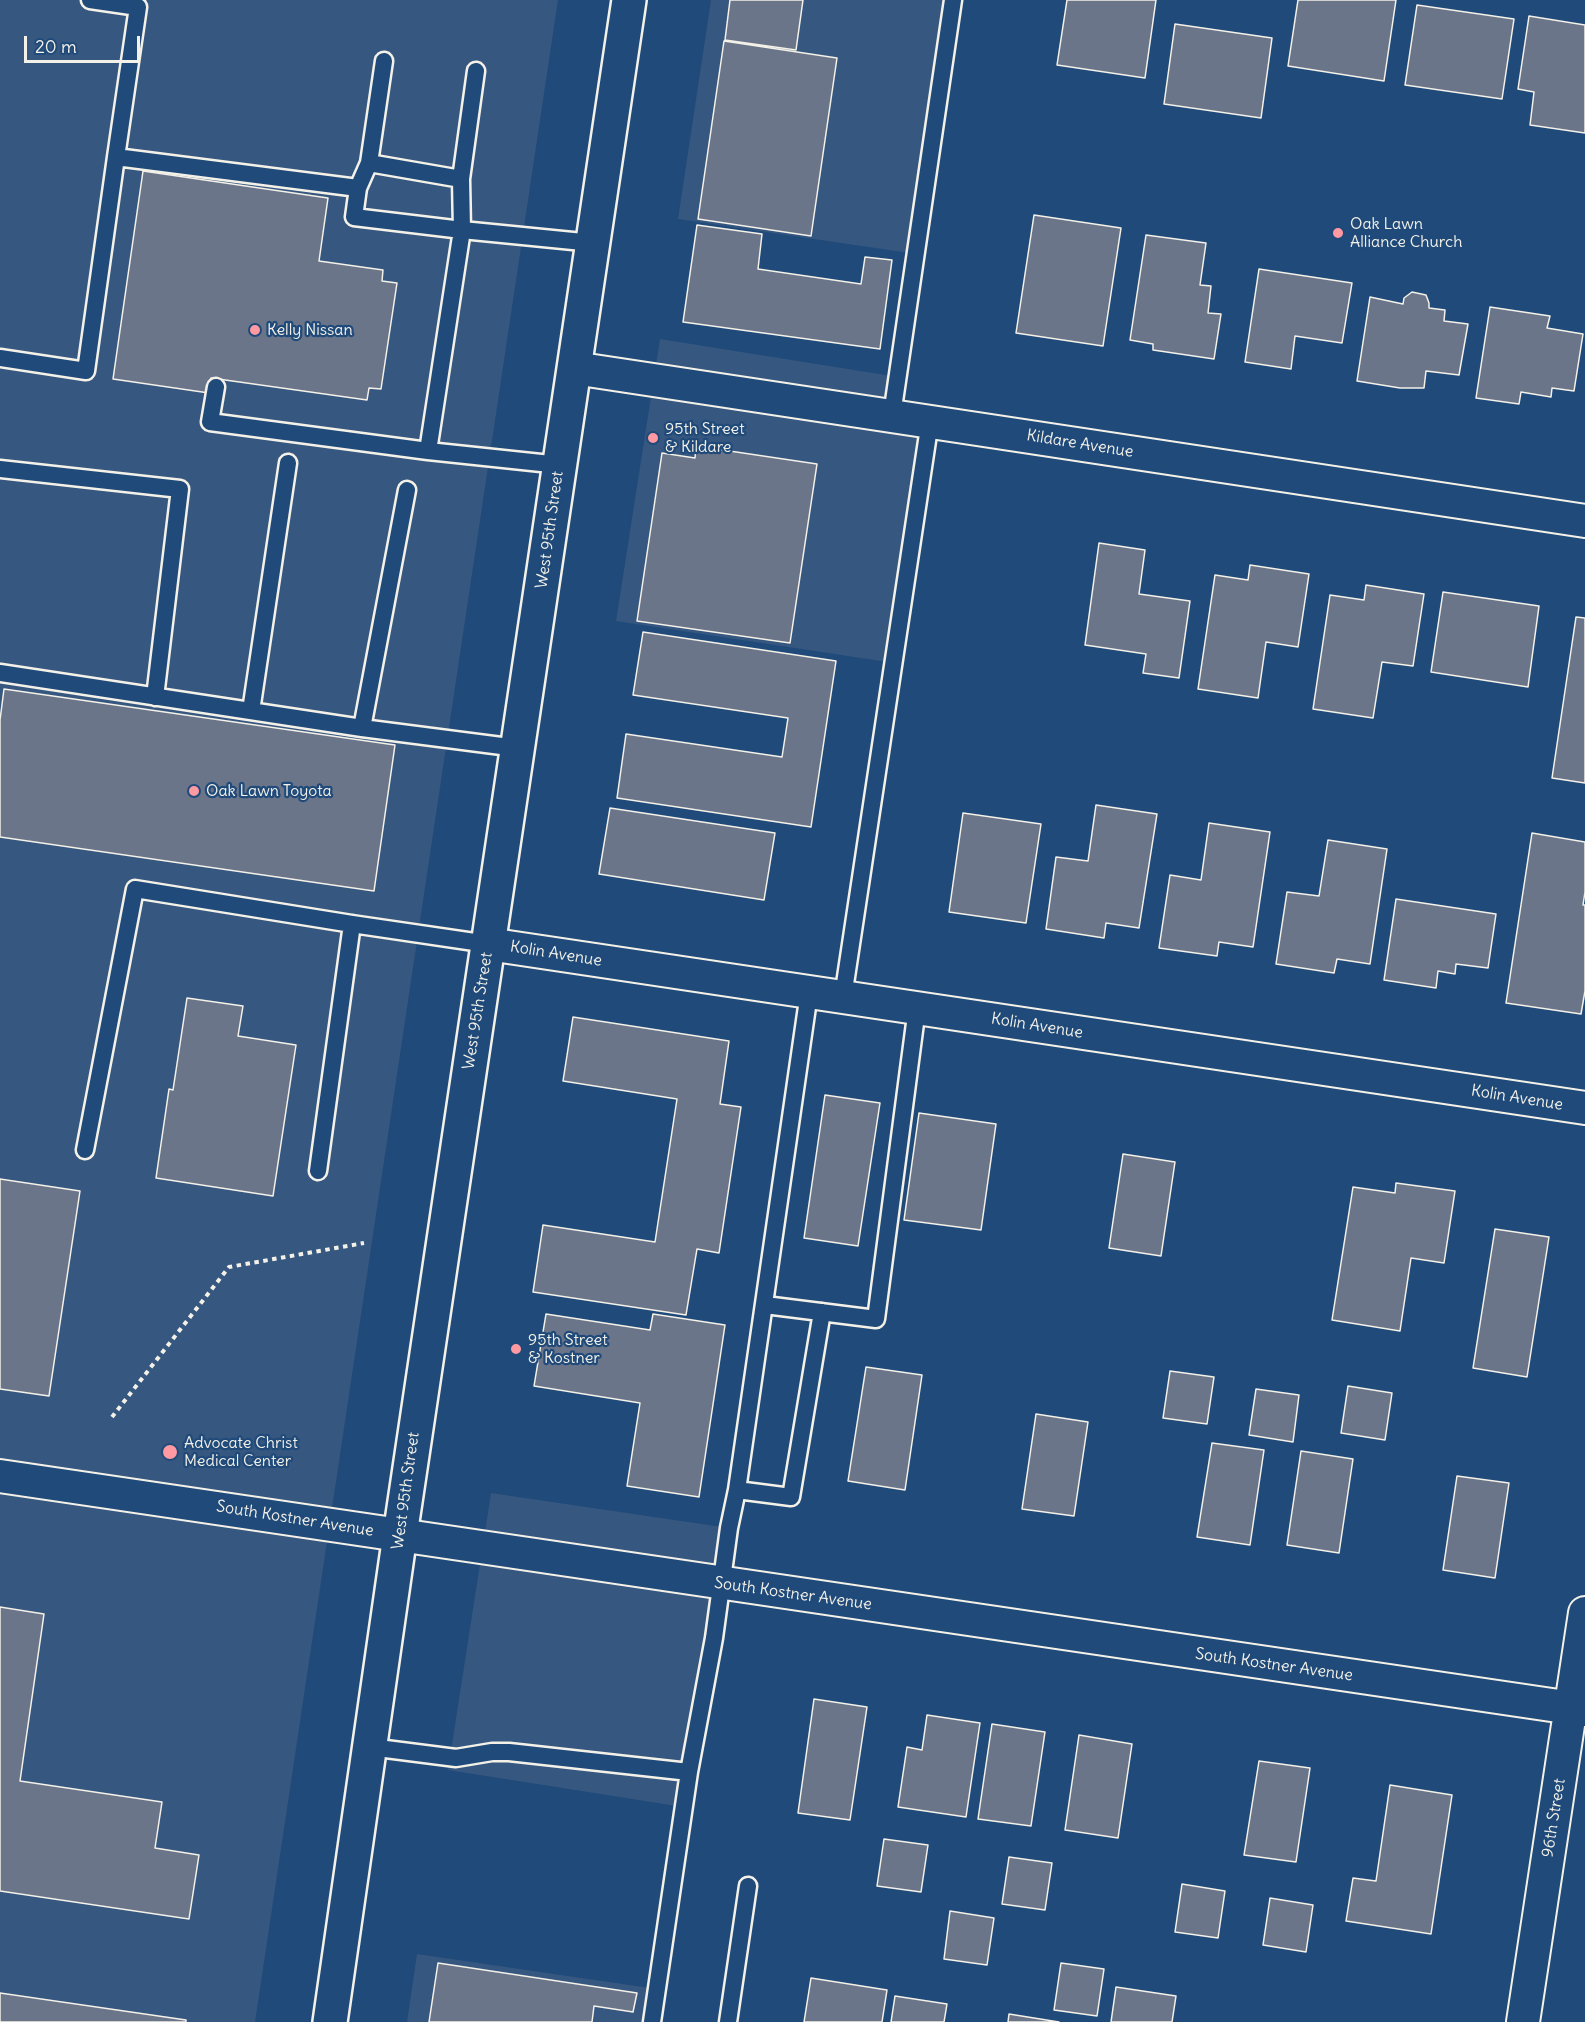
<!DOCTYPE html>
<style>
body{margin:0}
#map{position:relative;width:1585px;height:2022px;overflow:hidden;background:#1f4a7a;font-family:Delius,sans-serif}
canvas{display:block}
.scale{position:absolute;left:24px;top:36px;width:116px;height:27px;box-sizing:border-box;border:3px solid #f4f1e8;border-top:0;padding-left:8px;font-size:18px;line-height:21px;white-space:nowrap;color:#f4f1e8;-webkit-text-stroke:4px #1f4a7a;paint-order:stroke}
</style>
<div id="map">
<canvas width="1585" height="2022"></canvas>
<div class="scale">20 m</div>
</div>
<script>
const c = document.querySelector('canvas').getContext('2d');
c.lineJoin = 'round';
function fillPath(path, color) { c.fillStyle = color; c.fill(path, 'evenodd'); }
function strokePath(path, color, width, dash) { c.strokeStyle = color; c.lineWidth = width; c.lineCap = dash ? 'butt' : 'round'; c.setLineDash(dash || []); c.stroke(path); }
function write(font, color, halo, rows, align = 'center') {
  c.font = font + ' Delius,sans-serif'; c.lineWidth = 4.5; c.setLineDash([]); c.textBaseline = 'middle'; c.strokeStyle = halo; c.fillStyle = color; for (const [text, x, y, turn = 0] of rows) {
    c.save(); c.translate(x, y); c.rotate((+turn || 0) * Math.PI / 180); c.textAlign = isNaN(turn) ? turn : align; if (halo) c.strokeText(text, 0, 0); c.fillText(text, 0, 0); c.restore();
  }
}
fillPath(new Path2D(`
 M 0,0 L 558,0 L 255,2022 L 0,2022 Z
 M 711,0 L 953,0 L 916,254 L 678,219 Z
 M 660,339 L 898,377 L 892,415 L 930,421 L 894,663 L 616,621 Z
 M 491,1493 L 729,1528 L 683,1807 L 448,1770 Z
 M 417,1954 L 657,1989 L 652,2022 L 407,2022 Z`), '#36577f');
const building = new Path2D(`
 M 730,0 L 803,0 L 796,50 L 725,40 Z
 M 1067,0 L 1156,0 L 1145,78 L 1057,65 Z
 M 1298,0 L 1396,0 L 1384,81 L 1288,66 Z
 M 1417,5 L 1514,19 L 1502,99 L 1405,85 Z
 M 1529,16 L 1585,25 L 1585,133 L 1530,125 L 1534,92 L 1518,89 Z
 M 1175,24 L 1272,38 L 1261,118 L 1164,104 Z
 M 724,41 L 837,58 L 811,236 L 698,219 Z
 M 143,171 L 328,198 L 319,261 L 383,270 L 382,281 L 397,283 L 381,389 L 369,388 L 367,400 L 211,378 L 209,393 L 113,379 Z
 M 1034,215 L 1121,228 L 1103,346 L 1016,333 Z
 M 697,225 L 762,234 L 758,269 L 861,284 L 865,257 L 892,260 L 880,349 L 683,322 Z
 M 1146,235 L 1206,243 L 1200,285 L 1211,286 L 1208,313 L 1221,314 L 1214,359 L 1153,350 L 1153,344 L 1130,340 Z
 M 1259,269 L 1352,283 L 1342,343 L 1295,336 L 1291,369 L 1245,362 Z
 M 1412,292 L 1426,295 L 1429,303 L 1429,308 L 1445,310 L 1444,321 L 1468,324 L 1459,375 L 1426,371 L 1424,388 L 1400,388 L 1357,381 L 1370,297 L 1403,304 L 1404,298 Z
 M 1490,307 L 1550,316 L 1547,328 L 1583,334 L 1574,391 L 1552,388 L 1551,397 L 1521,392 L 1519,404 L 1476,398 Z
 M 696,446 L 817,464 L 790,643 L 637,621 L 662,453 L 695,458 Z
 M 1099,543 L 1145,550 L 1139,594 L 1190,601 L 1179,678 L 1143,673 L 1146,654 L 1085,645 Z
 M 1250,565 L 1309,574 L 1298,647 L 1266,642 L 1258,698 L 1198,689 L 1215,575 L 1248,580 Z
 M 1366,585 L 1424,594 L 1413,666 L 1382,662 L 1373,718 L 1313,709 L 1330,595 L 1364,600 Z
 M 1443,592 L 1539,606 L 1528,687 L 1431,672 Z
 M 1576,617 L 1585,618 L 1585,783 L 1552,778 Z
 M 643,632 L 836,661 L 811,827 L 617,798 L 626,734 L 782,757 L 788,718 L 633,695 Z
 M 4,689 L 395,745 L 374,891 L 0,837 L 0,720 Z
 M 1096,805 L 1157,814 L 1139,928 L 1106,923 L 1104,938 L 1046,929 L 1056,857 L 1088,861 Z
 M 610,808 L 775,833 L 764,900 L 599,874 Z
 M 963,813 L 1041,824 L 1026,923 L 949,912 Z
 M 1209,823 L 1270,832 L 1253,947 L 1219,942 L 1217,956 L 1159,948 L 1170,875 L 1201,880 Z
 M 1532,833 L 1585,842 L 1585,892 L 1583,905 L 1585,905 L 1585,991 L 1581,1014 L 1506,1003 Z
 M 1328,840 L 1387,849 L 1370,964 L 1337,959 L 1334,973 L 1276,964 L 1287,892 L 1319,896 Z
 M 1396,899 L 1496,914 L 1488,968 L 1456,964 L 1455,974 L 1438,971 L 1436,988 L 1384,980 Z
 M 187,998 L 243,1006 L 238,1036 L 296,1045 L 273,1196 L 156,1178 L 169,1089 L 173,1090 Z
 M 573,1017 L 729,1041 L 720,1104 L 741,1107 L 719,1253 L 697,1249 L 686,1315 L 533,1292 L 543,1225 L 655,1242 L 677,1099 L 563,1081 Z
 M 825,1095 L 880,1103 L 858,1246 L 804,1238 Z
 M 919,1113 L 996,1124 L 981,1230 L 904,1220 Z
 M 1123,1154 L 1175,1162 L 1161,1256 L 1109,1248 Z
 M 0,1179 L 80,1191 L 49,1396 L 0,1389 Z
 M 1396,1183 L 1455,1191 L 1444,1263 L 1411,1258 L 1400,1331 L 1332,1320 L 1353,1187 L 1395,1193 Z
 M 1495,1229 L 1549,1237 L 1527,1377 L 1473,1368 Z
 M 546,1314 L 650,1330 L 653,1314 L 725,1325 L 699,1497 L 627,1486 L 640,1403 L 534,1386 Z
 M 866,1367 L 922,1375 L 905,1490 L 848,1481 Z
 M 1170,1371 L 1214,1377 L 1207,1424 L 1163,1418 Z
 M 1348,1386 L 1392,1393 L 1385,1440 L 1341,1433 Z
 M 1256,1389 L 1299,1395 L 1293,1442 L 1249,1435 Z
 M 1036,1414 L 1088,1422 L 1074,1516 L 1022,1509 Z
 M 1212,1443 L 1264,1450 L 1250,1545 L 1197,1537 Z
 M 1301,1451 L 1353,1459 L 1339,1553 L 1287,1545 Z
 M 1457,1476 L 1509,1483 L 1495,1578 L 1443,1570 Z
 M 0,1607 L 44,1614 L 20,1781 L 162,1802 L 155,1848 L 199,1855 L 189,1919 L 0,1891 Z
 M 814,1699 L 867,1707 L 850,1820 L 798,1813 Z
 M 927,1715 L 980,1723 L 966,1817 L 898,1807 L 907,1747 L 922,1750 Z
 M 992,1724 L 1045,1732 L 1031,1826 L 978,1819 Z
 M 1079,1735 L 1132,1744 L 1118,1838 L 1065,1830 Z
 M 1259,1761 L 1310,1768 L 1296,1862 L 1244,1855 Z
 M 1390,1785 L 1452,1795 L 1431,1934 L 1346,1921 L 1353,1878 L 1376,1881 Z
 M 884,1839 L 928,1845 L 921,1892 L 877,1886 Z
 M 1009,1857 L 1052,1863 L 1045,1910 L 1002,1904 Z
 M 1182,1884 L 1225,1891 L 1218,1938 L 1175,1932 Z
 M 1270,1898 L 1313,1905 L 1306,1952 L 1263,1945 Z
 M 950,1911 L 994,1918 L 987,1965 L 944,1959 Z
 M 438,1963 L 637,1993 L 633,2012 L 594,2006 L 592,2022 L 429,2022 Z
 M 1061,1963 L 1104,1969 L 1097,2016 L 1054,2010 Z
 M 811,1978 L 887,1990 L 882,2022 L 804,2022 Z
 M 1116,1987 L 1176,1996 L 1172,2022 L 1111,2022 Z
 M 0,1993 L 186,2020 L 186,2022 L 0,2022 Z
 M 895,1996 L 947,2004 L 944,2022 L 891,2022 Z
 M 1009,2014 L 1059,2022 L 1008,2022 Z`);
fillPath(building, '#6b758a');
strokePath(building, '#f4f1e8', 1.5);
const service = new Path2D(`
 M 90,0 L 138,7 L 116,157
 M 369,163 L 384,61
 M 358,188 L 369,163 L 461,179 L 476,71
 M 0,358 L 86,371 L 116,157 L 358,188 L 354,217 L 462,230 L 461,179
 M 216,387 L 210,422 L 428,451
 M 892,415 L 953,0
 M 560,465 L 428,451 L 462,230 L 593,243
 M 0,469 L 180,489 L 155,697
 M 0,673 L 362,728 L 517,748
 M 251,711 L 288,463
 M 362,728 L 407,490
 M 843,997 L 930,421
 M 85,1150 L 135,889 L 352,924 L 488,944
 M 318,1171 L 352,924
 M 765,1305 L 876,1319 L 917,1008
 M 737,1490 L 791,1497 L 822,1312
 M 370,1747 L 456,1758 L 492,1752 L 509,1752 L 689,1772
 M 652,2022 L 689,1772 L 714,1638 L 729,1528 L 737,1490 L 809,993
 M 728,2022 L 748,1886`);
const minor = new Path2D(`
 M 574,368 L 1585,521
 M 488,944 L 1585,1108
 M 0,1476 L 1585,1710
 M 1523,2022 L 1585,1613`);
const primary = new Path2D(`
 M 330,2022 L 400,1535 L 629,0`);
strokePath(service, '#f4f1e8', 21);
strokePath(minor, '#f4f1e8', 36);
strokePath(primary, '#f4f1e8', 38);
strokePath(new Path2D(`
 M 112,1417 L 229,1267 L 364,1243`), '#f4f1e8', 4, [4.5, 4.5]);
strokePath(service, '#1f4a7a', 16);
strokePath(minor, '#1f4a7a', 32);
strokePath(primary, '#1f4a7a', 33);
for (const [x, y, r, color] of [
 [1338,233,6,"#ff9aa2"],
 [255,330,6,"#ff9aa2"],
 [653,438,6,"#ff9aa2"],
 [194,791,6,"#ff9aa2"],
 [516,1349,6,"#ff9aa2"],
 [170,1452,8,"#ff9aa2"]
]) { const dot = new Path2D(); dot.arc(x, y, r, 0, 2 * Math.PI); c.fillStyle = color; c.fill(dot); strokePath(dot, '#1f4a7a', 2); }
write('16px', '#f4f1e8', '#1f4a7a', [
 ["Oak Lawn",1350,224],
 ["Alliance Church",1350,242],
 ["Kelly Nissan",267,330],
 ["95th Street",665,429],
 ["& Kildare",665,447],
 ["Oak Lawn Toyota",206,791],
 ["95th Street",528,1340],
 ["& Kostner",528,1358],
 ["Advocate Christ",184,1443],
 ["Medical Center",184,1461]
], 'left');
write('16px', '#f4f1e8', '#1f4a7a', [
 ["Kildare Avenue",1080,444,9],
 ["West 95th Street",550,530,-82],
 ["Kolin Avenue",556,954,9],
 ["West 95th Street",478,1011,-81],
 ["Kolin Avenue",1037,1026,9],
 ["Kolin Avenue",1517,1098,9],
 ["West 95th Street",406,1491,-82],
 ["South Kostner Avenue",295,1519,9],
 ["South Kostner Avenue",793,1594,8],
 ["South Kostner Avenue",1274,1665,8],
 ["96th Street",1554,1818,-81]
]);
</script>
